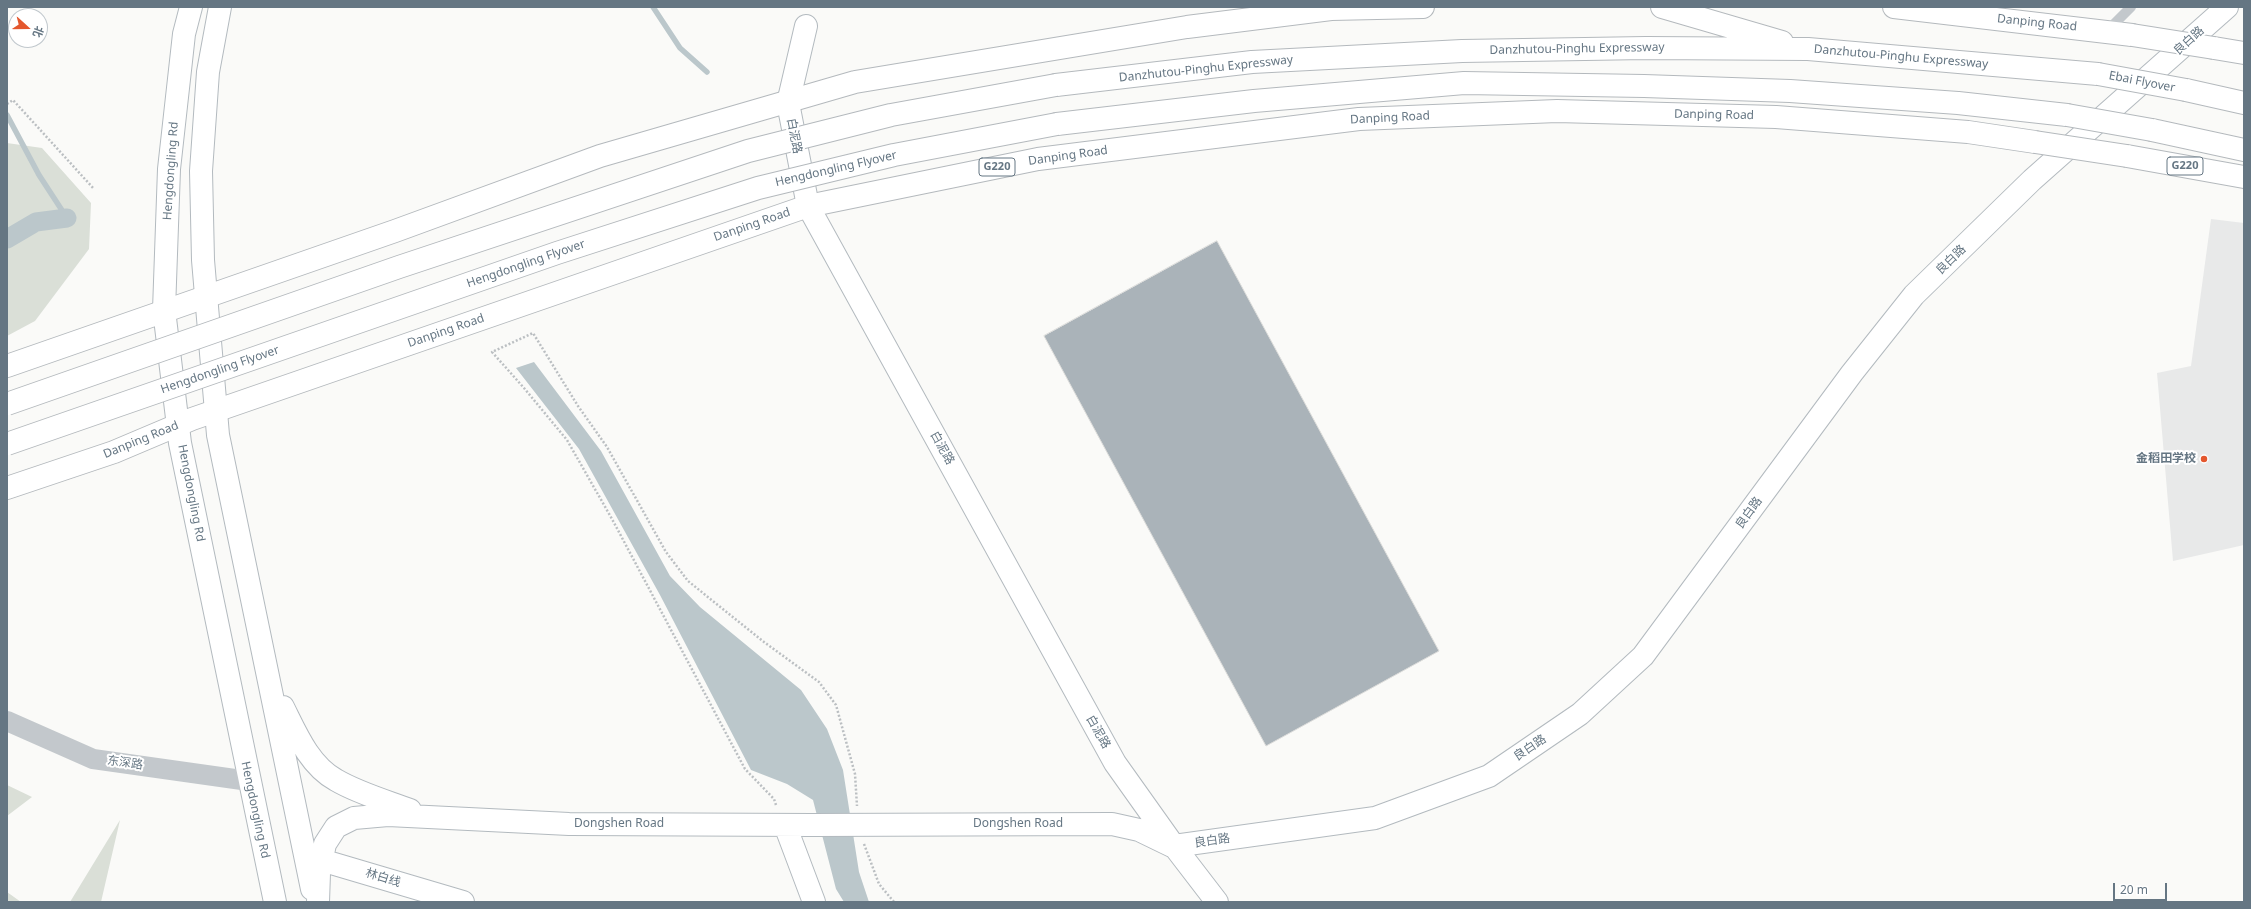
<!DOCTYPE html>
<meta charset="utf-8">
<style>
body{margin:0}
#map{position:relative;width:2251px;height:909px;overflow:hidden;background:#fafaf8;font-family:"Noto Sans","Noto Sans SC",sans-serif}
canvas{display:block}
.frame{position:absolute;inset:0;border:8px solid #657683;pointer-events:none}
.north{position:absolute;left:8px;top:8px;width:40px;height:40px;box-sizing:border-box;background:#fff;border:1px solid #c1c8cd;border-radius:50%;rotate:111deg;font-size:11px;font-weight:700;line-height:16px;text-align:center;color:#657683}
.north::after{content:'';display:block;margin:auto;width:14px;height:18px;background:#e4572e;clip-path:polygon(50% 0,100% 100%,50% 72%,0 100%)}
.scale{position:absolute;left:2113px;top:883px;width:54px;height:18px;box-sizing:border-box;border:2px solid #657683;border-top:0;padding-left:5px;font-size:12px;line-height:14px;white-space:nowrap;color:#657683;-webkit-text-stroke:3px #fff;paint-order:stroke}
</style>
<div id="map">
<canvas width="2251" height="909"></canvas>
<div class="frame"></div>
<div class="north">北</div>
<div class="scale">20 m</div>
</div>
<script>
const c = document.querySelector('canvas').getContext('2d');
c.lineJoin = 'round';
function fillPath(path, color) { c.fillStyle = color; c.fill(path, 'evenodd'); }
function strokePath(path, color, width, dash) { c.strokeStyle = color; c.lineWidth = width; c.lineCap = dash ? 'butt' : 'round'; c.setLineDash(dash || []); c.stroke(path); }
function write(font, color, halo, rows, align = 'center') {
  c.font = font + ' "Noto Sans","Noto Sans SC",sans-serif'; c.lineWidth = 4; c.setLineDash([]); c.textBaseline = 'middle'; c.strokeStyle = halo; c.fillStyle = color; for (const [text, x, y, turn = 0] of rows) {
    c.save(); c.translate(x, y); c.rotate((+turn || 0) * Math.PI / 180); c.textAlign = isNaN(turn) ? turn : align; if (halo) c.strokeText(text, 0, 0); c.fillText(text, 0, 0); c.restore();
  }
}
fillPath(new Path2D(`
 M 2211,219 L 2244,223 L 2244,545 L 2173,561 L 2157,373 L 2191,366 Z`), '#e8e9e9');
fillPath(new Path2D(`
 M 7,143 L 42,148 L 91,203 L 89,249 L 35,321 L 7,336 Z
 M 7,785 L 32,797 L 7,816 Z
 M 120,820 L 101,902 L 70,902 Z
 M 7,892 L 21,902 L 7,902 Z`), '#dadfd7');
fillPath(new Path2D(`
 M 534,362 L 601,451 L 670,576 L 700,607 L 801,690 L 827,729 L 843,770 L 859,872 L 869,902 L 844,902 L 836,889 L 813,800 L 787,784 L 751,770 L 660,595 L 579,449 L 516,368 Z`), '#bbc7cb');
strokePath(new Path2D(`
 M 653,7 L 680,48 L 707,72
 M 7,115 L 39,175 L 67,218`), '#bbc7cb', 5.5);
strokePath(new Path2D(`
 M 7,239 L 36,222 L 67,218`), '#bbc7cb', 19);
const building = new Path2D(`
 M 1217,241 L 1439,651 L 1266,746 L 1044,336 Z`);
fillPath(building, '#aab3b9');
strokePath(building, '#dcdcda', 1);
const secondary = new Path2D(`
 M 191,7 L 184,34 L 169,169 L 164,310 L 180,443 L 275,902
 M 220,7 L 208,72 L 201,171 L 203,260 L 218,435 L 312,889
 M 806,26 L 788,103 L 808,206 L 1115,763 L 1174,846 L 1217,902
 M 283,707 C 296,733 309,765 336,780 C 358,793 386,801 410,810
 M 785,825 L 814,902
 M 1174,846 L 1375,818 L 1489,776 L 1580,714 L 1643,656 L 1852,373 L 1914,295 L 2032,180 L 2227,7
 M 309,854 L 321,860 L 463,902
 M 318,902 L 319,873 L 325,844 L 336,827 L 354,818 L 388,815 L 569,824 L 813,825 L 1112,824 L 1139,830 L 1172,846`);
const highway = new Path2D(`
 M 1662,7 L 1782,42
 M 1894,7 L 2132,35
 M 2214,48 L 2244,53
 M 1056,85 L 1252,62 L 1462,51 L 1646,48 L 1808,49 L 2098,74
 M 2186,90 L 2244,103
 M 1057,124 L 1254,101 L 1464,83 L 1644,86 L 1790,91 L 1958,103 L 2067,115
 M 2152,130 L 2244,150
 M 2127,156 L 2244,177
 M 7,366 L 395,231 L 600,156 L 855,82 L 1187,27 L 1331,9 L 1423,7
 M 7,488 L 114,452 L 192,419 L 808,206 L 1038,159 L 1359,119 L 1557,111 L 1776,117 L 1968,132 L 2035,142`);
strokePath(secondary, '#b3babf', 24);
strokePath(highway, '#b4b9bd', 24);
strokePath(new Path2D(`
 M 7,104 L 13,100 L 94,189
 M 776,805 L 774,799 L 745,769 L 612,519 L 567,440 L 524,388 L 492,352 L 533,333 L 578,406 L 607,447 L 666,552 L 688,581 L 764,642 L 819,682 L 836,705 L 855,774 L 857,806
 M 864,844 L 879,884 L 894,902`), '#bbbfc2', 2.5, [2, 2]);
strokePath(new Path2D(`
 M 2107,31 L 2131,7`), '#c3c8cc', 10);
strokePath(new Path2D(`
 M 7,721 L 93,759 L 249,781`), '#c3c8cc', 20);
strokePath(secondary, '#fff', 22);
strokePath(highway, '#fff', 22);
const highwayBridge = new Path2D(`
 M 2132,35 L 2214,48
 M 2098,74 L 2186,90
 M 2067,115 L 2152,130
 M 2035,142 L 2127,156
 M 7,404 L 399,267 L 748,151 L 891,115 L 1056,85
 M 7,444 L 557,253 L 758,188 L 894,155 L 1057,124`);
strokePath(highwayBridge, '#b4b9bd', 24, []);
strokePath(highwayBridge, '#fff', 22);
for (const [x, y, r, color] of [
 [2204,459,4,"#e4572e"]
]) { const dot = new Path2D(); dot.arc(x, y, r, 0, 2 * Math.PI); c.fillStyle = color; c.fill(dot); strokePath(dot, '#fff', 1.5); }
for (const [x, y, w] of [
 [2185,166,36],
 [997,167,36]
]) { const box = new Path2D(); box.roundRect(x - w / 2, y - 9, w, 18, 3); c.fillStyle = '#fff'; c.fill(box); strokePath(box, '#657683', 1); }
write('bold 11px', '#657683', null, [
 ["G220",2185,166],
 ["G220",997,167]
]);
write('12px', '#657683', '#fff', [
 ["Danping Road",2037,23,6],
 ["良白路",2189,41,-42],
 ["Danzhutou-Pinghu Expressway",1577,49,-1],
 ["Danzhutou-Pinghu Expressway",1901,57,5],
 ["Danzhutou-Pinghu Expressway",1206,69,-6],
 ["Ebai Flyover",2142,82,11],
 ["Danping Road",1714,115,1],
 ["Danping Road",1390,118,-3],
 ["白泥路",794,136,79],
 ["Danping Road",1068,156,-8],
 ["Hengdongling Flyover",836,169,-13],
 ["Hengdongling Rd",171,171,-86],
 ["Danping Road",752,225,-19],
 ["良白路",1951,260,-44],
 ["Hengdongling Flyover",526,264,-19],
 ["Danping Road",446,331,-19],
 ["Hengdongling Flyover",220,370,-19],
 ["Danping Road",141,440,-22],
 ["白泥路",942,448,61],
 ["Hengdongling Rd",191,493,79],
 ["良白路",1749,513,-54],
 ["白泥路",1098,732,60],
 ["良白路",1530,748,-34],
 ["东深路",125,763,8],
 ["Hengdongling Rd",255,810,78],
 ["Dongshen Road",619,824],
 ["Dongshen Road",1018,824],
 ["良白路",1212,841,-8],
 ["林白线",383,878,17]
]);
write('bold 12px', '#657683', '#fff', [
 ["金稻田学校",2196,459]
], 'right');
</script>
